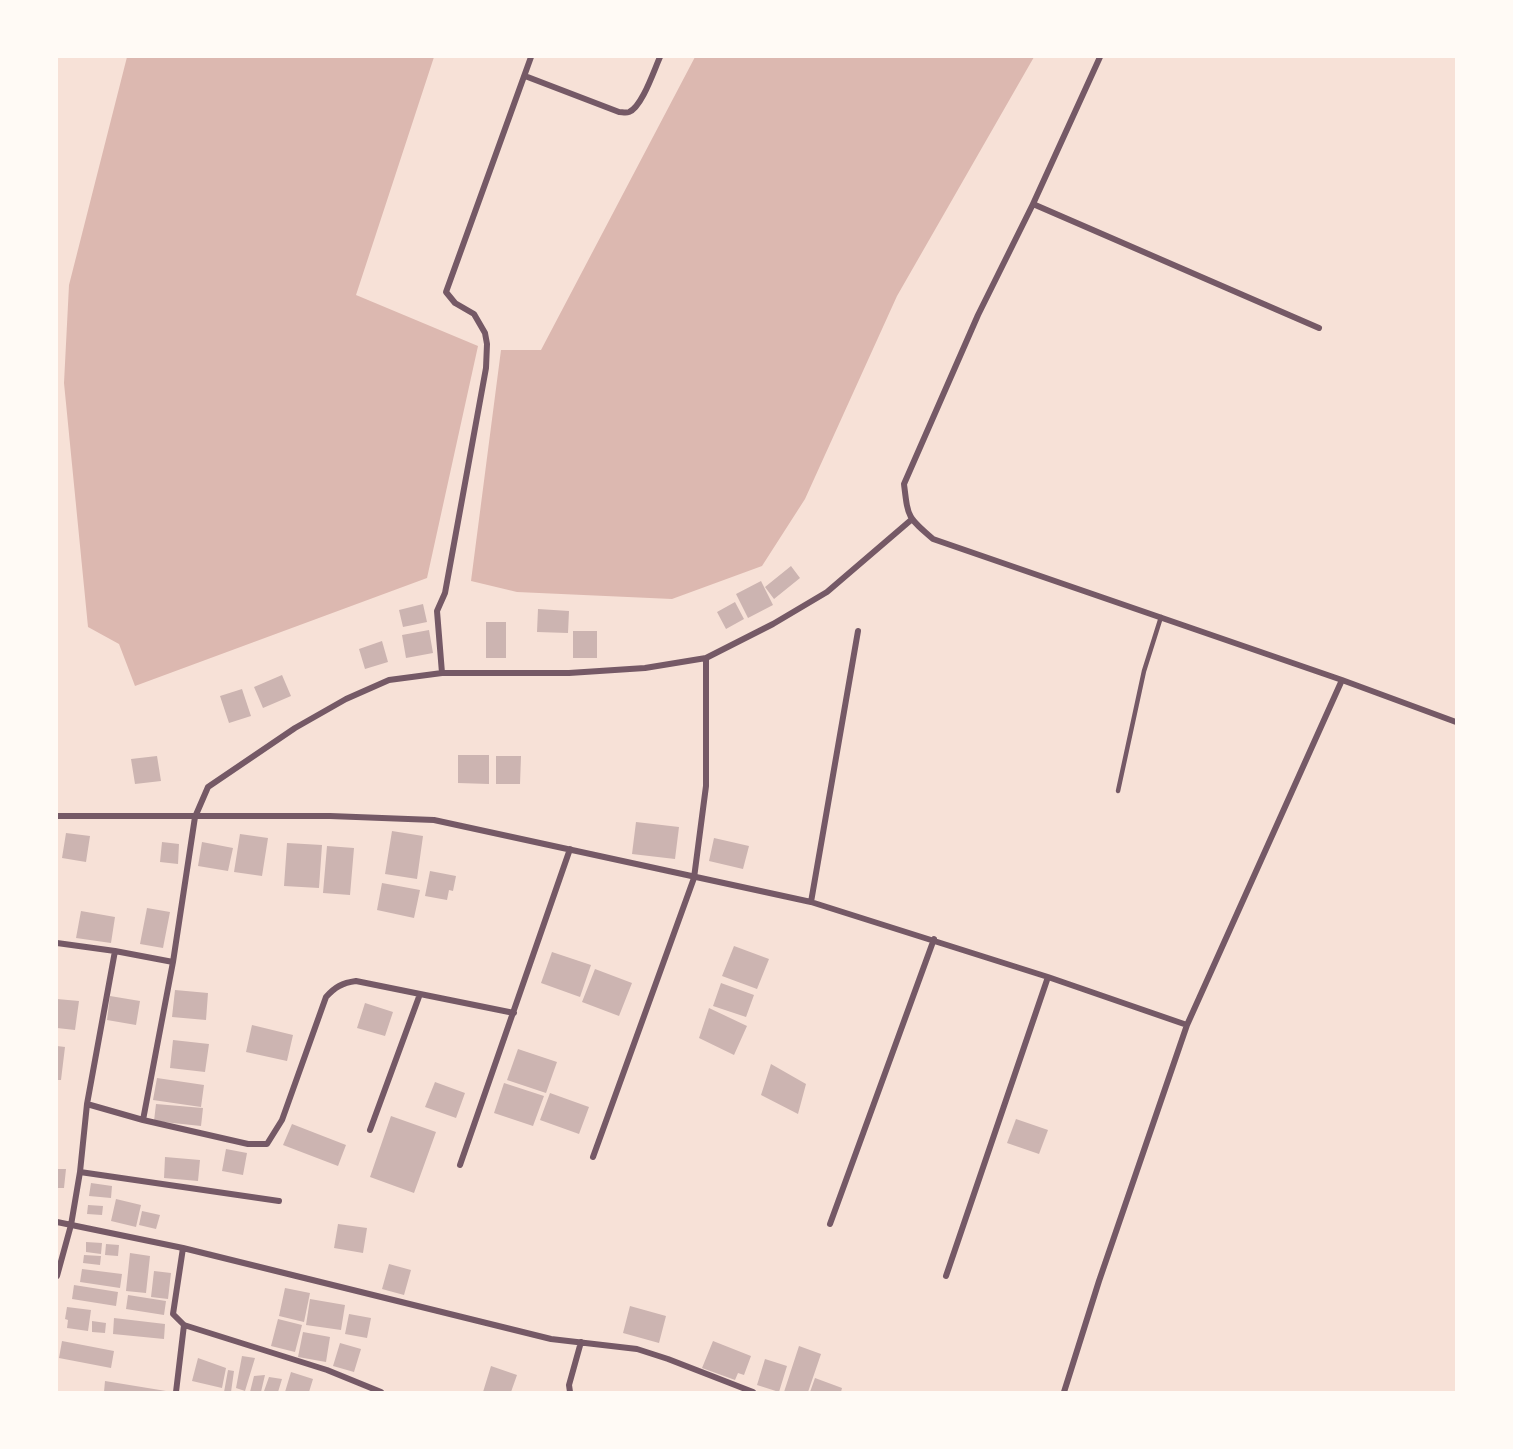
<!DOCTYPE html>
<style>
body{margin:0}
#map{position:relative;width:1513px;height:1449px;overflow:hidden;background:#f7e1d7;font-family:Manrope,sans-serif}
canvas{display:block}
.frame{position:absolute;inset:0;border:58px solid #fffaf5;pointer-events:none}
</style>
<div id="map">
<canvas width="1513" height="1449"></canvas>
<div class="frame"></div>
</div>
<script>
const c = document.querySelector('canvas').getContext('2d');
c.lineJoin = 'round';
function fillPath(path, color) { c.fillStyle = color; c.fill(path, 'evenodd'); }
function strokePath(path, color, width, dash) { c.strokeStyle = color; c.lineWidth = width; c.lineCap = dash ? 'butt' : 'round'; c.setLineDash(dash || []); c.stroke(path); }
fillPath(new Path2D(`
 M 127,57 L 434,57 L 356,295 L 478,346 L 427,578 L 135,686 L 119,644 L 88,627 L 64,383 L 69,285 Z
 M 695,57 L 1034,57 L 897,296 L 805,499 L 762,566 L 672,599 L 517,592 L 471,581 L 501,350 L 541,350 Z`), '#dcb8b0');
fillPath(new Path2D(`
 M 791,566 L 800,578 L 774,599 L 765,587 Z
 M 761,581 L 773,605 L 748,618 L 736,594 Z
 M 735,602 L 744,619 L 726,629 L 717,612 Z
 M 423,604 L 427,622 L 403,627 L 399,610 Z
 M 538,609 L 569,611 L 568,633 L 537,632 Z
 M 486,622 L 506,622 L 506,658 L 486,658 Z
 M 429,630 L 433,653 L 406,658 L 402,635 Z
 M 573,631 L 597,631 L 597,658 L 573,658 Z
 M 382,641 L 388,662 L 365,669 L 359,649 Z
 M 282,675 L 291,696 L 263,708 L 254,687 Z
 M 242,689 L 251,716 L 229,723 L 220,696 Z
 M 458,755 L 489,755 L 489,784 L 458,783 Z
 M 157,756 L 161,781 L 135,784 L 131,759 Z
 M 496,756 L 521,756 L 520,784 L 496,784 Z
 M 636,822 L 679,827 L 675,859 L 632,854 Z
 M 392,831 L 423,836 L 417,879 L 385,874 Z
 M 66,833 L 90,836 L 86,862 L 62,858 Z
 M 240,834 L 268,838 L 262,876 L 234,872 Z
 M 714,838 L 749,846 L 743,869 L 709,861 Z
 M 162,842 L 179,844 L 178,864 L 160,862 Z
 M 202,842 L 233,848 L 228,871 L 198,866 Z
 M 287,843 L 322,845 L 319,888 L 284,886 Z
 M 327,846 L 354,848 L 350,895 L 323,893 Z
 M 430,871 L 456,876 L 453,891 L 449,890 L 447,900 L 425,896 Z
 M 382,883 L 420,890 L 414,918 L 377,910 Z
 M 147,908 L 170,912 L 163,948 L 140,944 Z
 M 81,911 L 115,917 L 111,943 L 76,938 Z
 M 734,946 L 769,959 L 757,989 L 722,976 Z
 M 552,952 L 591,965 L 580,997 L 541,983 Z
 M 595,969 L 632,983 L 619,1016 L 582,1002 Z
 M 721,983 L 754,995 L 746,1017 L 713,1006 Z
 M 175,990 L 208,993 L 206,1020 L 172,1017 Z
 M 110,996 L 140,1001 L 136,1025 L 107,1020 Z
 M 57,999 L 79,1001 L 75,1030 L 57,1028 Z
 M 365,1003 L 393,1012 L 385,1036 L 357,1028 Z
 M 709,1008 L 747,1026 L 734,1055 L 699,1038 Z
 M 252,1025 L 293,1035 L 287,1061 L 246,1052 Z
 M 173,1040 L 209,1044 L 205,1072 L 170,1068 Z
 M 57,1046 L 65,1047 L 61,1080 L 57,1080 Z
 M 518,1049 L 557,1062 L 546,1093 L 507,1080 Z
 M 771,1064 L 806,1084 L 798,1114 L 761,1095 Z
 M 157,1078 L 204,1085 L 201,1107 L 153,1100 Z
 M 435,1082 L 465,1093 L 456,1118 L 425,1107 Z
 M 504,1083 L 544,1096 L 533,1126 L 494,1113 Z
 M 550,1093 L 589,1107 L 579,1134 L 540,1120 Z
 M 156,1104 L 203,1108 L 201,1126 L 154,1121 Z
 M 391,1116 L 436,1132 L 414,1193 L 370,1177 Z
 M 1016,1119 L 1048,1130 L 1039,1154 L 1007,1143 Z
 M 292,1124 L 346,1145 L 338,1166 L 283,1145 Z
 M 226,1149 L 247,1153 L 243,1175 L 222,1171 Z
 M 165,1157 L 200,1160 L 198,1181 L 164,1178 Z
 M 57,1169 L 66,1169 L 64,1188 L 57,1188 Z
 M 91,1183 L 112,1186 L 111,1198 L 89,1196 Z
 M 116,1199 L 141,1205 L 136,1227 L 111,1221 Z
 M 88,1205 L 103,1206 L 102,1215 L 87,1214 Z
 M 142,1211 L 160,1215 L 156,1229 L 139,1225 Z
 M 338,1224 L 367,1228 L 363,1253 L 334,1248 Z
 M 86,1242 L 102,1243 L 101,1254 L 86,1252 Z
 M 106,1244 L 119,1245 L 118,1256 L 105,1255 Z
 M 130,1253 L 150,1256 L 146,1293 L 126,1291 Z
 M 84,1255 L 101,1256 L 100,1265 L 83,1263 Z
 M 389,1264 L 411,1270 L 404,1295 L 382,1289 Z
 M 82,1269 L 122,1274 L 120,1288 L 80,1282 Z
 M 154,1271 L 171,1273 L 168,1299 L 151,1297 Z
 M 74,1285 L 118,1292 L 116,1306 L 72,1299 Z
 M 285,1288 L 310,1293 L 304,1322 L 279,1316 Z
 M 128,1295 L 166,1301 L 164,1315 L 126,1309 Z
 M 310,1299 L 345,1305 L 341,1330 L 306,1325 Z
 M 630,1306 L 666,1316 L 659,1343 L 623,1333 Z
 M 67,1307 L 91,1310 L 88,1331 L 67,1328 L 68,1320 L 65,1319 Z
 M 349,1314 L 371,1318 L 367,1338 L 345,1334 Z
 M 114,1318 L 165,1324 L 164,1339 L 113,1334 Z
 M 278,1319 L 302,1325 L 295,1352 L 271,1346 Z
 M 92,1321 L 106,1323 L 105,1333 L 92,1332 Z
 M 303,1332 L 330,1337 L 326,1362 L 298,1357 Z
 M 62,1341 L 114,1351 L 111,1368 L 59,1358 Z
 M 713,1341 L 751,1356 L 744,1375 L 738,1373 L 735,1380 L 702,1368 Z
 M 340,1343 L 361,1349 L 354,1372 L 333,1366 Z
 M 799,1346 L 821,1354 L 808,1392 L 784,1392 Z
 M 242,1356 L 255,1358 L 245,1391 L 236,1388 Z
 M 198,1358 L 226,1368 L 222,1388 L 192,1381 Z
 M 765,1359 L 787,1366 L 779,1392 L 757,1385 Z
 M 491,1366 L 517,1375 L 511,1392 L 483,1392 Z
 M 228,1370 L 234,1371 L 231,1392 L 224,1392 Z
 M 291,1372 L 313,1379 L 309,1392 L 285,1392 Z
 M 265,1375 L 261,1392 L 250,1392 L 254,1376 Z
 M 269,1377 L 282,1379 L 278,1392 L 264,1391 Z
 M 815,1378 L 842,1388 L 841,1392 L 810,1392 Z
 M 105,1381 L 166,1391 L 166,1392 L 104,1392 Z`), '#ccb4b1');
strokePath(new Path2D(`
 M 1118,791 L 1144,671 L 1161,617`), '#755966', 4.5);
strokePath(new Path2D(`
 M 1100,57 L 1033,204 L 978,315 L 904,484 C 908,517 907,517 933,539 L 1342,680 L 1456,722
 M 525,76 L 619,112 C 622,112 626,113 629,112 C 642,107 654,70 660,57
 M 1033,204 L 1319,328
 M 442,673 L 437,611 L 445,593 L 486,368 L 487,344 L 485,333 L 474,314 L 455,303 L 446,292 L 531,57
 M 57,816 L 330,816 L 434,820 L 811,902 L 1048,977 L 1187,1025
 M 811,902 L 858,631
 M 57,943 L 115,951 L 173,962
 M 87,1104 L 143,1120 L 173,962 L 195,817 L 208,787 L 295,728 L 346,699 L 389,680 L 442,673 L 569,673 L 645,668 L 706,658 L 773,624 L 827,592 L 911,520
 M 143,1120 L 248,1144 L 267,1144 L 282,1120 L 326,997 C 335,987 342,983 356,981 L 514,1013
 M 370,1130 L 420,994
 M 593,1157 L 694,878 L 706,786 L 706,658
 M 460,1165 L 570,849
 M 80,1172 L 279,1201
 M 57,1222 L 183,1248 L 551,1339 L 637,1349 L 668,1359 L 753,1392
 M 830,1224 L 934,939
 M 183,1248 L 173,1314 L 184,1325 L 327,1370 L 381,1392
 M 57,1276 L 71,1225 L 80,1172 L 87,1104 L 115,951
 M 946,1276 L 1048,977
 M 176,1392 L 184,1325
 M 570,1392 L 569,1385 L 581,1342
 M 1064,1392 L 1099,1281 L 1187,1025 L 1342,680`), '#755966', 6);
</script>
